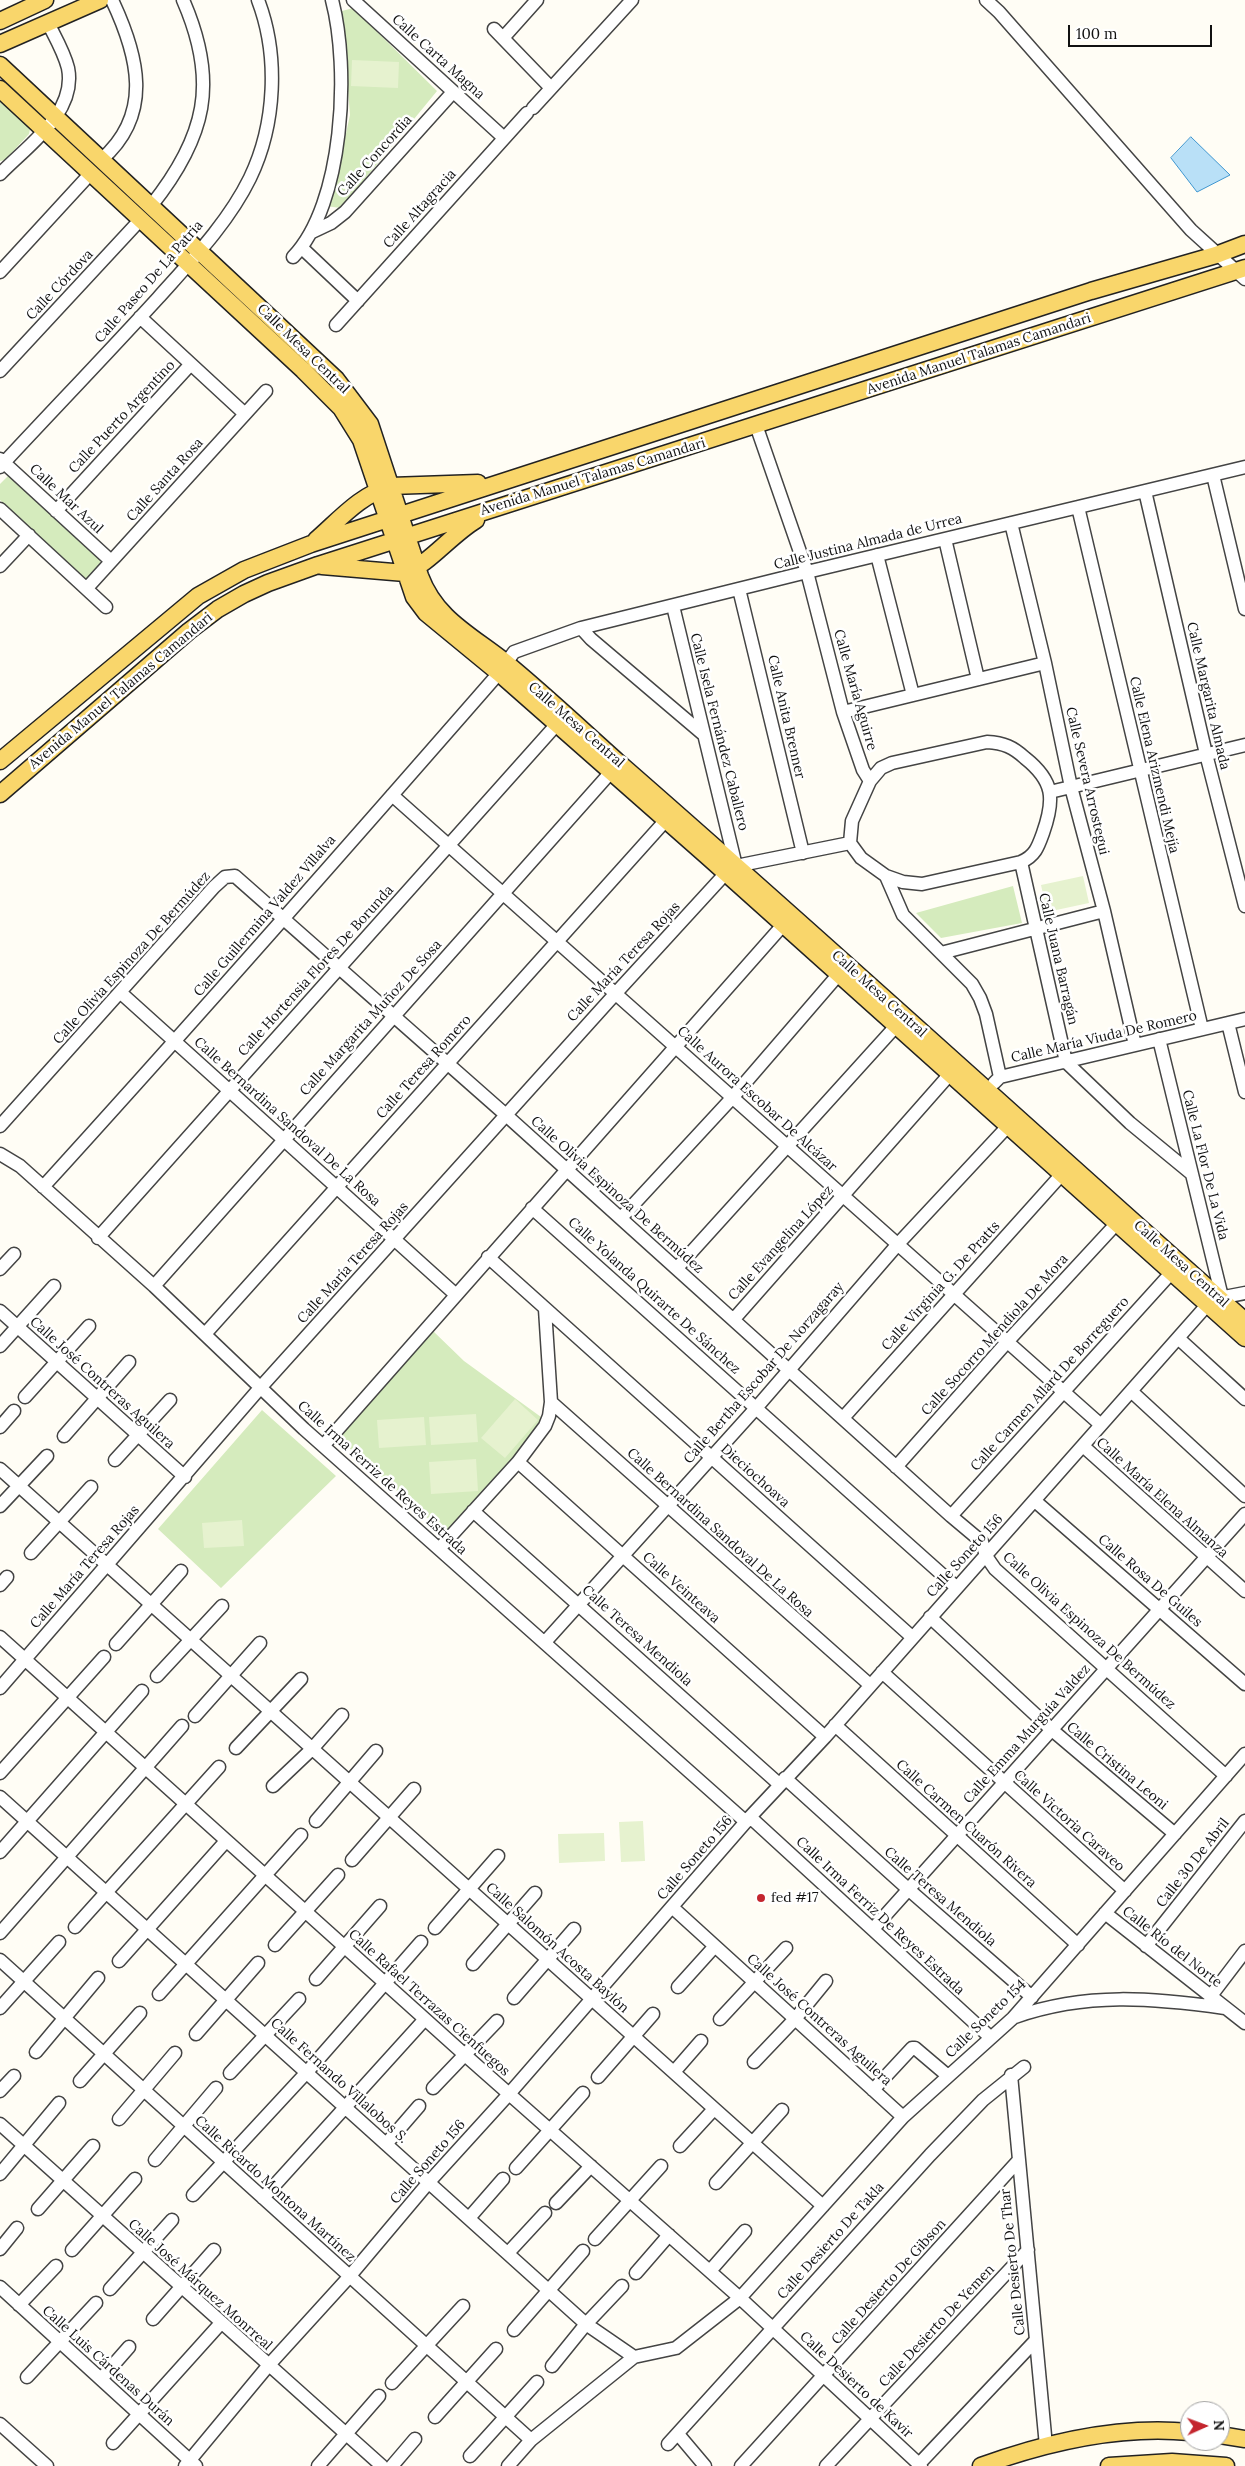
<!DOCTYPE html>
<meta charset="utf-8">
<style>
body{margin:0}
#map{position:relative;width:1245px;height:2466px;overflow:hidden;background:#fffdf5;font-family:Lora,serif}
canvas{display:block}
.north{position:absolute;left:1180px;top:2401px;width:50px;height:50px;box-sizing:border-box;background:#fff;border:1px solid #a0a0a0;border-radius:50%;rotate:88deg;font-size:14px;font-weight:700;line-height:20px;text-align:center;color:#111}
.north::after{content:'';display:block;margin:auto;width:18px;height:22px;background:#c4262e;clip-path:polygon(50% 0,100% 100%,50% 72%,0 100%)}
.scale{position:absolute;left:1068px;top:25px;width:144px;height:22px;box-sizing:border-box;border:2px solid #111;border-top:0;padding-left:6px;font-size:15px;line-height:18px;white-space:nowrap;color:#111;-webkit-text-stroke:4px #fff;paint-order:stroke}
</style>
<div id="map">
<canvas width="1245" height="2466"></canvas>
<div class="north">N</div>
<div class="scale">100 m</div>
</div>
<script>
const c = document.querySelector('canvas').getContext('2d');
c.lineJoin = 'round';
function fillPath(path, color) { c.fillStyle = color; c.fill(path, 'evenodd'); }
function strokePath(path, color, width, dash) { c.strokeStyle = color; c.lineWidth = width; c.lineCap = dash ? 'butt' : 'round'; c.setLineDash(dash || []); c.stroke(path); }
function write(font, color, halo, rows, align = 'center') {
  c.font = font + ' Lora,serif'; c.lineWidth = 5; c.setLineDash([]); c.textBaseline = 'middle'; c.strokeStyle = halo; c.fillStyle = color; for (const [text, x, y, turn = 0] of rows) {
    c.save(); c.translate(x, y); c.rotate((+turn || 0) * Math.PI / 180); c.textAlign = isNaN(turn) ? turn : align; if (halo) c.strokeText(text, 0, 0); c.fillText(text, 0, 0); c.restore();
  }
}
fillPath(new Path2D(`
 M 353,8 L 437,91 L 341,208 L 325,206 L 342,152 L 350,115 L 342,11 Z
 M 0,102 L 26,123 L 30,129 L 29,134 L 5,160 L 0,161 Z
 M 8,476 L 101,559 C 99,568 93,578 83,579 L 0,500 L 0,484 Z
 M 1013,886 L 1022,923 L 941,938 L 916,913 Z
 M 433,1331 L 464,1361 L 541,1417 L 538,1430 L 444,1533 L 338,1438 Z
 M 262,1410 L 336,1476 L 221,1588 L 158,1529 Z`), '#d5ebbd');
fillPath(new Path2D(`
 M 352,60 L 399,62 L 398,88 L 351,86 Z
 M 1083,876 L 1089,903 L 1047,912 L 1041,885 Z
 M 515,1399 L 538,1420 L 505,1458 L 481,1438 Z
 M 476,1414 L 478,1442 L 431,1445 L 429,1417 Z
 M 424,1417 L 426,1445 L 379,1448 L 377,1420 Z
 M 476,1459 L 478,1491 L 431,1494 L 429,1462 Z
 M 242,1520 L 244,1546 L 204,1548 L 202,1523 Z
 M 643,1821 L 645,1861 L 621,1862 L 619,1822 Z
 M 604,1833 L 605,1861 L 559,1863 L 558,1834 Z`), '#e6f2cf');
const water = new Path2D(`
 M 1191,137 L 1230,175 L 1197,192 L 1171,158 Z`);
fillPath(water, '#b9e0f7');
strokePath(water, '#3f96cf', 1);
const minor = new Path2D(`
 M 353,0 L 503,137
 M 986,0 L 999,12 L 1191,230 L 1245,279
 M 494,29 L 551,88
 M 503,38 L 537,0
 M 533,108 L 632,0
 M 101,160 C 154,114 138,55 112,0
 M 0,174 C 27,146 77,113 68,68 C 64,52 55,37 48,23
 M 151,206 C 206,137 219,82 183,0
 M 312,232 L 331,223 L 345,212 L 453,92
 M 302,248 L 358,301
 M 293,257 C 344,204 350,68 332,0
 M 0,272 L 91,173
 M 140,317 L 245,414
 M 336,325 L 527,113
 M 0,371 L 141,219
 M 756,425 L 807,572 L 843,712 L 863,770 L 870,781 L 852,821 L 850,843
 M 0,459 L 111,561
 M 0,467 C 52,411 106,355 158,298 C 191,261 228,223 250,178 C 276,124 279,55 258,0
 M 1213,475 L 1245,609
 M 1145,491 L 1206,754 L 1245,906
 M 1078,507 L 1202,1029
 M 0,509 L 106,607
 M 56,511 L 190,365
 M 1011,523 L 1045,663 L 1071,787 L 1104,911 L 1135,1045
 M 945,539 L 978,679
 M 877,555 L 913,695
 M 0,566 L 29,535
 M 87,588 L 266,391
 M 739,589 L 803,853
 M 673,606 L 736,866
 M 581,628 L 591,639 L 703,734
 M 843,712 L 1045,663
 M 870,781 L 881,768 L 892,763 L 987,742 C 1004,743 1013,747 1025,758 C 1054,781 1055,799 1043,833 C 1038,847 1035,856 1021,862 L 922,884 L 903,882 L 886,876
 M 1050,792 L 1245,745
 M 392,795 L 1101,1425
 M 850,843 L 861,858 L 886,876 L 903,915 L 972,984 L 980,998 L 986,1014 L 1000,1077
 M 1021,862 L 1066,1062 L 1130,1123 L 1192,1174
 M 941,953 L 1104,911
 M 121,993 L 455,1294
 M 1228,1023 L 1245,1092
 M 1159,1039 L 1222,1297
 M 994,1083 L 1000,1077 L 1245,1019
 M 0,1126 L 214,887 L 225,877 L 235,876 L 506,1115 L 951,1516 L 982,1542 L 986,1556 L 995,1569 L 1226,1776
 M 0,1154 L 20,1166 L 154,1286 L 304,1429 L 746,1822
 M 43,1187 C 197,1018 348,846 499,673 L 514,652 L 581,628 L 807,572 L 1245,467
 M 532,1208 L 956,1587
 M 621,1218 L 732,1098 L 838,975
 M 98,1238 L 557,724
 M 488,1257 L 912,1637
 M 677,1268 L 896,1026
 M 0,1269 L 14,1254
 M 154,1286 L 611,772
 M 0,1311 L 185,1477
 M 734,1319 L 950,1074
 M 205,1334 L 666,820
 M 1178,1338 L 1245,1399
 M 0,1346 L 54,1286
 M 1131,1391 L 1245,1496
 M 25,1397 L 89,1326
 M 551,1402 L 870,1685
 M 843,1418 L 1062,1174
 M 0,1427 L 14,1411
 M 64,1436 L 129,1362
 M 323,1446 L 783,925
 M 1083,1446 L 1245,1591
 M 115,1460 L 170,1400
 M 518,1462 L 825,1737
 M 896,1467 L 1007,1342 L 1117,1223
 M 0,1469 L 823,2206
 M 1035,1501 L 1245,1684
 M 0,1506 L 47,1456
 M 473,1511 L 779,1784
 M 951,1516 L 1172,1272
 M 439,1549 L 518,1462 L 545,1426 L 549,1416 L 551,1402 L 545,1309
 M 31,1553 L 91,1487
 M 0,1585 L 7,1577
 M 930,1617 L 1052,1730 L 1175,1834
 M 0,1637 L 465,2055 L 740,2298 L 921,2466
 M 545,1642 L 757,1407 L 898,1244 L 1008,1126
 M 116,1644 L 181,1571
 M 882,1672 L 1125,1891
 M 157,1676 L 222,1606
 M 0,1688 L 260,1388 L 616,993 L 725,874 L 736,866 L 850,843
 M 195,1716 L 260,1643
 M 835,1725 L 1078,1945
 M 236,1748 L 301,1679
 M 0,1773 L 104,1657
 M 785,1778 L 908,1889 L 1032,1997
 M 273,1786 L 312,1749 L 342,1715
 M 0,1797 L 586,2324 L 634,2357
 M 750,1817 L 990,2037
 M 316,1821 L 376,1751
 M 0,1852 L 142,1691
 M 352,1860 L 414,1789
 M 672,1907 L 903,2117
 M 1105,1913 L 1245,2023
 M 75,1927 L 219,1767
 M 435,1928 L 498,1856
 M 873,1929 L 1245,1514
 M 0,1933 L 182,1726
 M 275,1945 L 338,1875
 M 1146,1946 L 1245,1821
 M 0,1960 L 531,2440
 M 119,1961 L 226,1841
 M 473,1964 L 535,1893
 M 316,1979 L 380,1906
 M 678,1987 L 715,1946
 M 159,1994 L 301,1835
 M 1210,1997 L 1245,1951
 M 514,1998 L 574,1929
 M 0,2008 L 59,1942
 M 1015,2017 C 1087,1992 1152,1998 1225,2008
 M 720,2019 L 786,1948
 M 196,2034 L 258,1963
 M 36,2052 L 98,1978
 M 754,2062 L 795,2019 L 826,1981
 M 674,2072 L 701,2041
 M 230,2073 L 299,1999
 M 1011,2075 L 1046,2446
 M 598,2077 L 653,2014
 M 80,2081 L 140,2013
 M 433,2088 L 497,2021
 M 873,2090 L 912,2048 L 915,2048 L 948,2076
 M 0,2091 L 14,2076
 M 119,2119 L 175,2053
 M 0,2124 L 382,2466
 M 387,2143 L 419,2106
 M 680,2146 L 714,2109
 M 155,2160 L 216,2088
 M 516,2168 L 583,2093
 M 0,2174 L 59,2103
 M 716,2183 L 782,2110
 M 193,2195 L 307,2072 L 421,1942
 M 263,2198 L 425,2019
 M 556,2203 L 591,2166
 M 38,2209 L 93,2146
 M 469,2218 L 503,2179
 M 595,2239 L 661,2166
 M 0,2249 L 17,2228
 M 72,2250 L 135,2179
 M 508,2253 L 545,2213
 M 710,2271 L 745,2231
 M 636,2273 L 669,2235
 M 0,2287 L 196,2466
 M 110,2289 L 172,2220
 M 19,2305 L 56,2266
 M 153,2319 L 214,2250
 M 514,2330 L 583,2251
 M 552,2366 L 586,2324 L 622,2286
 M 27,2377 L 96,2303
 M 101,2379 L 129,2347
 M 392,2383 L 463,2306
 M 435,2417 L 496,2349
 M 0,2424 L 47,2466
 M 678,2434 L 705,2466
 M 113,2443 L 221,2323
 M 668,2444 L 930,2155 L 983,2100 L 1024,2067
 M 470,2456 L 537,2382
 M 919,2464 L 1036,2340
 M 185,2466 L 268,2366 L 349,2277 L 429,2182 L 509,2094 L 750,1817 L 825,1737 L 1208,1304 L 1219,1298 L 1245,1293
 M 318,2466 L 379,2396
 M 392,2466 L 415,2439
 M 508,2466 L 531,2440 L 634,2357 L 676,2348 L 740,2298 L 903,2117 L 1013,2018 L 1245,1754
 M 741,2466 L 1018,2161
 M 826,2466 L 1028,2250`);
const major = new Path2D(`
 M 0,21 L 45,0
 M 0,44 L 100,0
 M 0,65 L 336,379 L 370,424 L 420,576 C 436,619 471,635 505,662 C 544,694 581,729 618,762 C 829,946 1035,1135 1245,1321
 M 0,89 L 303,370 L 341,408 L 361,440 L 414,597 L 426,613 L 499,673 L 708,857 L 1245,1338
 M 316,540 C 340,519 360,495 391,486 L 478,483
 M 322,566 L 405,573 C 428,565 451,535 476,520
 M 0,761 L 198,596 L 244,570 L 311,544 L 1091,291 L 1216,255 L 1245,244
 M 0,794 L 189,631 L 218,609 L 244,594 L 268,583 L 318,565 L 1245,268
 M 1220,2435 L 1245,2439
 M 981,2466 C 1047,2442 1119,2425 1190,2432
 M 1109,2466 L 1172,2462 L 1226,2466`);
strokePath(minor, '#444', 15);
strokePath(major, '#222', 19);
strokePath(minor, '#fff', 12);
strokePath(major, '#f9d66b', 16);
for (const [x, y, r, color] of [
 [761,1898,5,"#c4262e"]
]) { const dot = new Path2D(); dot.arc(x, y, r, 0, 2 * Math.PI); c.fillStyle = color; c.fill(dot); strokePath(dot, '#fff', 2); }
write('14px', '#111', '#fff', [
 ["Calle Carta Magna",438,57,42],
 ["Calle Concordia",375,156,-48],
 ["Calle Altagracia",420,209,-48],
 ["Calle Paseo De La Patria",149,282,-49],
 ["Calle Córdova",60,285,-47],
 ["Calle Mesa Central",303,349,44],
 ["Avenida Manuel Talamas Camandari",979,354,-18],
 ["Calle Puerto Argentino",122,417,-47],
 ["Avenida Manuel Talamas Camandari",593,477,-17],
 ["Calle Santa Rosa",165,480,-48],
 ["Calle Mar Azul",66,499,43],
 ["Calle Justina Almada de Urrea",868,542,-14],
 ["Calle María Aguirre",855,690,74],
 ["Avenida Manuel Talamas Camandari",121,691,-40],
 ["Calle Margarita Almada",1208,696,77],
 ["Calle Anita Brenner",786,717,77],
 ["Calle Mesa Central",576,725,41],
 ["Calle Isela Fernández Caballero",719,732,76],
 ["Calle Elena Arizmendi Mejía",1154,765,77],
 ["Calle Severa Arrostegui",1087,781,77],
 ["Calle Guillermina Valdez Villalva",265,916,-49],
 ["Calle Olivia Espinoza De Bermúdez",132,958,-48],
 ["Calle Juana Barragán",1058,959,77],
 ["Calle María Teresa Rojas",624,962,-47],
 ["Calle Hortensia Flores De Borunda",316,971,-48],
 ["Calle Mesa Central",879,994,42],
 ["Calle Margarita Muñoz De Sosa",371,1018,-48],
 ["Calle María Viuda De Romero",1104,1037,-13],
 ["Calle Teresa Romero",424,1067,-48],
 ["Calle Aurora Escobar De Alcázar",757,1099,42],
 ["Calle Bernardina Sandoval De La Rosa",287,1122,42],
 ["Calle La Flor De La Vida",1205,1165,76],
 ["Calle Olivia Espinoza De Bermúdez",617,1195,42],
 ["Calle Evangelina López",781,1243,-48],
 ["Calle María Teresa Rojas",353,1263,-48],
 ["Calle Mesa Central",1181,1264,42],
 ["Calle Virginia G. De Pratts",941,1286,-48],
 ["Calle Yolanda Quirarte De Sánchez",654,1296,42],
 ["Calle Socorro Mendiola De Mora",995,1335,-48],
 ["Calle Bertha Escobar De Norzagaray",764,1373,-49],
 ["Calle José Contreras Aguilera",102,1383,42],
 ["Calle Carmen Allard De Borreguero",1050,1384,-48],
 ["Dieciochoava",755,1476,42],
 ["Calle Irma Ferriz de Reyes Estrada",382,1478,42],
 ["Calle María Elena Almanza",1162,1498,42],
 ["Calle Bernardina Sandoval De La Rosa",720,1533,42],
 ["Calle Soneto 156",965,1556,-48],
 ["Calle María Teresa Rojas",85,1567,-49],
 ["Calle Rosa De Guiles",1150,1581,41],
 ["Calle Veinteava",681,1588,42],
 ["Calle Olivia Espinoza De Bermúdez",1089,1631,42],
 ["Calle Teresa Mendiola",637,1636,42],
 ["Calle Emma Murguía Valdez",1027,1734,-48],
 ["Calle Cristina Leoni",1117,1766,40],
 ["Calle Victoria Caraveo",1069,1821,42],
 ["Calle Carmen Cuarón Rivera",966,1824,42],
 ["Calle Soneto 156",695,1858,-49],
 ["Calle 30 De Abril",1193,1863,-52],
 ["Calle Teresa Mendiola",940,1897,41],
 ["Calle Irma Ferriz De Reyes Estrada",880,1916,43],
 ["Calle Río del Norte",1172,1947,38],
 ["Calle Salomón Acosta Baylón",557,1948,42],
 ["Calle Rafael Terrazas Cienfuegos",429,2003,42],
 ["Calle Soneto 154",986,2019,-44],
 ["Calle José Contreras Aguilera",819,2020,42],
 ["Calle Fernando Villalobos S.",339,2081,42],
 ["Calle Soneto 156",428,2162,-49],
 ["Calle Ricardo Montona Martínez",275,2189,42],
 ["Calle Desierto De Takla",831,2241,-48],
 ["Calle Desierto De Thar",1013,2262,-96],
 ["Calle Desierto De Gibson",889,2282,-48],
 ["Calle José Márquez Monrreal",200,2285,42],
 ["Calle Desierto De Yemen",937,2326,-47],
 ["Calle Luis Cárdenas Durán",108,2366,42],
 ["Calle Desierto de Kavir",856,2385,43]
]);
write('14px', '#111', '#fff', [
 ["fed #17",771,1898]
], 'left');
</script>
